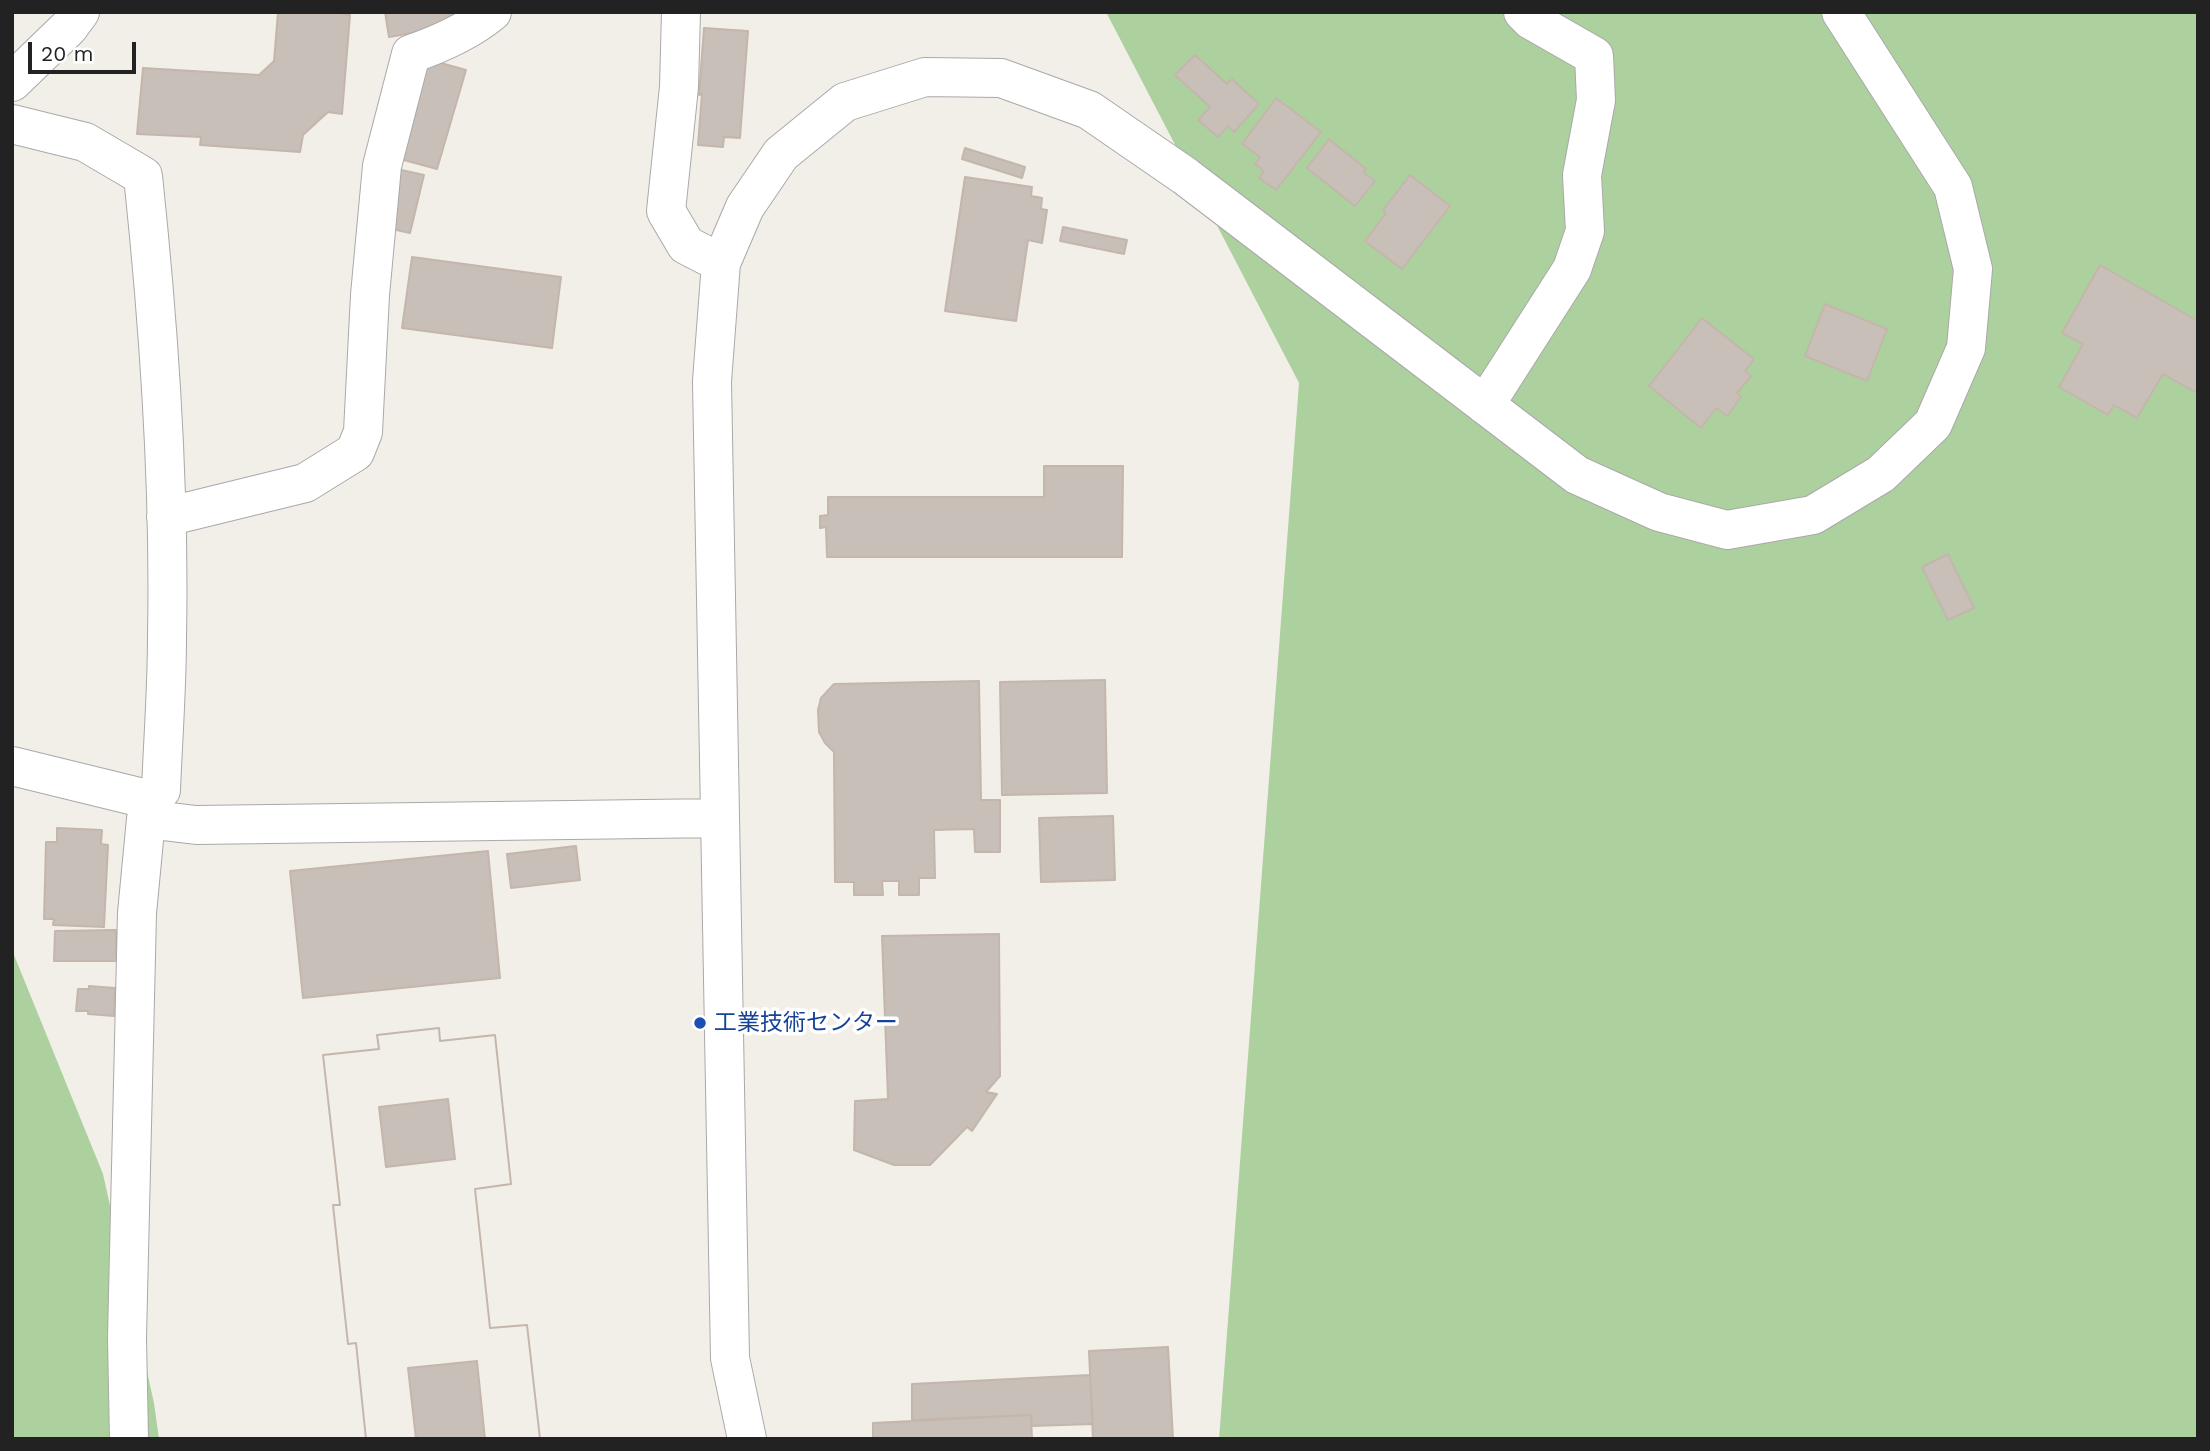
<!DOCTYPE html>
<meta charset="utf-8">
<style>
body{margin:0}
#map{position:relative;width:2210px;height:1451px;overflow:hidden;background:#f2efe9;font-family:"Work Sans",sans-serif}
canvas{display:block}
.frame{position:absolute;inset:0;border:14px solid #222;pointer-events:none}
.scale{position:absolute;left:28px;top:42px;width:108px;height:32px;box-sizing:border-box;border:4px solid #222;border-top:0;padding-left:9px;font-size:21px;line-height:24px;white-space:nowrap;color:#222;-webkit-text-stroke:5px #fff;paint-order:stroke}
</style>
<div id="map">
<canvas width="2210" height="1451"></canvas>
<div class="frame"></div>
<div class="scale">20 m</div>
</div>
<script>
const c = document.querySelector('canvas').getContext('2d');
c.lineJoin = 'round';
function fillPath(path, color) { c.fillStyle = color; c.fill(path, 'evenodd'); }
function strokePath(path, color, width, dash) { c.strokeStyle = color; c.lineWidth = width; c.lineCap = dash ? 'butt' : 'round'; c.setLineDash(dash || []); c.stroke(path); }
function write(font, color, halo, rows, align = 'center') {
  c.font = font + ' "Work Sans","Noto Sans JP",sans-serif'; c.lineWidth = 7; c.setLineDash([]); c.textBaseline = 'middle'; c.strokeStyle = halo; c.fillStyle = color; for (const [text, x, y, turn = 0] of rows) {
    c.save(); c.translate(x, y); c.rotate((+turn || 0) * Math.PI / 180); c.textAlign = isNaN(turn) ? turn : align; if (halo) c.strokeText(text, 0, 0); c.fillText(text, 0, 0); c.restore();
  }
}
fillPath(new Path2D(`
 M 1106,12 L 2198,12 L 2198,1439 L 1219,1439 L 1299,383 Z
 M 12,950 L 103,1174 L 154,1403 L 159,1439 L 12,1439 Z`), '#add19e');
const building = new Path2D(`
 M 278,12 L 344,12 L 343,14 L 350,15 L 342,114 L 328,112 L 303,135 L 300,152 L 200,145 L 201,137 L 137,134 L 143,68 L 259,75 L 274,61 Z
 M 385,12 L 463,12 L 465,24 L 389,37 Z
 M 704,28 L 748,31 L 740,138 L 724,137 L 723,147 L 698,145 L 702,94 L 699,95 Z
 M 1195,55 L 1227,84 L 1232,79 L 1259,104 L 1234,132 L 1228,126 L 1218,137 L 1198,120 L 1210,107 L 1175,75 Z
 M 423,58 L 466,70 L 437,169 L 400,159 Z
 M 1276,98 L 1321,132 L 1276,190 L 1259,178 L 1264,171 L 1255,164 L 1260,157 L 1242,144 Z
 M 1329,139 L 1366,169 L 1363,172 L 1375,181 L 1355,206 L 1307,168 Z
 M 965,148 L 1025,167 L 1022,178 L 962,159 Z
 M 397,169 L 424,175 L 410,233 L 383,227 Z
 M 1410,175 L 1450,206 L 1402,269 L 1365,241 L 1386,213 L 1383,210 Z
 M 965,177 L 1032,187 L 1031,196 L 1042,198 L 1041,209 L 1047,210 L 1042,243 L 1028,240 L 1016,321 L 945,311 Z
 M 1063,227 L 1127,240 L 1124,254 L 1060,241 Z
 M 412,257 L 561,277 L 552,348 L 402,328 Z
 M 2100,265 L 2198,321 L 2198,388 L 2195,392 L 2163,374 L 2137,418 L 2114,405 L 2108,415 L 2059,387 L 2083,344 L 2062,333 Z
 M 1825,304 L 1887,329 L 1867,381 L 1805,356 Z
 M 1702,318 L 1754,359 L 1745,371 L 1751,376 L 1737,393 L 1741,397 L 1727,416 L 1716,408 L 1701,428 L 1649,386 Z
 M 1044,466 L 1123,466 L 1122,557 L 827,557 L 826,527 L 820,528 L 820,516 L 828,515 L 828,497 L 1044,497 Z
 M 1948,554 L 1974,608 L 1948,620 L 1922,567 Z
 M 1105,680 L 1107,793 L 1002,795 L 1000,682 Z
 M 979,681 L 981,800 L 1000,800 L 1000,852 L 975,852 L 974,829 L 934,830 L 935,878 L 919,878 L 919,895 L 899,895 L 899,881 L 882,881 L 883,895 L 854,895 L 854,882 L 835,882 L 834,752 L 825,743 L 819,732 L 818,710 L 821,698 L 834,684 Z
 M 1113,816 L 1115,880 L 1041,882 L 1039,818 Z
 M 57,828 L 102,830 L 101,844 L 108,845 L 104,927 L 53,925 L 54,919 L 44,919 L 46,842 L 57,842 Z
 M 576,846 L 580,880 L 511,888 L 507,854 Z
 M 488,851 L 500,978 L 303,998 L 290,871 Z
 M 116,930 L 116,961 L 54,961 L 55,931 Z
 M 999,934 L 1000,1076 L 986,1092 L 997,1094 L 972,1131 L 967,1127 L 930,1165 L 894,1165 L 854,1150 L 855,1101 L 888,1099 L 882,936 Z
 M 89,986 L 115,988 L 114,1016 L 88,1014 L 88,1011 L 76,1011 L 78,989 L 89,989 Z
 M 439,1028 L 440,1041 L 495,1035 L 511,1184 L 475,1189 L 490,1328 L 527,1325 L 540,1439 L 485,1439 L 477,1361 L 408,1368 L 416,1439 L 366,1439 L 356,1343 L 348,1344 L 333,1205 L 340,1205 L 323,1055 L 379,1049 L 377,1035 Z
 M 439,1028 L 440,1041 L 495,1035 L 511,1184 L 475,1189 L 490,1328 L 527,1325 L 540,1439 L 366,1439 L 356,1343 L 348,1344 L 333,1205 L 340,1205 L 323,1055 L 379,1049 L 377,1035 ZM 448,1099 L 455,1159 L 386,1167 L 379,1107 Z
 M 1168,1347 L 1173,1439 L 1093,1439 L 1089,1351 Z
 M 1090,1375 L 1093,1424 L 1032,1426 L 1031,1415 L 912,1420 L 912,1384 Z
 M 1031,1415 L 1032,1439 L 873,1439 L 873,1423 Z`);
fillPath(building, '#c7bfb8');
strokePath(building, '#c4b6ab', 2);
const minor = new Path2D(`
 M 681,12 L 679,87 L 666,211 L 686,245 L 721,263
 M 12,82 L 69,27 L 80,12
 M 12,124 L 85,142 L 143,176 C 159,327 170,485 167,637 C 167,688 163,739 161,790 L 151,800 L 146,819 L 137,913 L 127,1338 L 129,1439
 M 1485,405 L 1572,269 L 1585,231 L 1582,175 L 1596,100 L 1594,56 L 1531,20 L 1523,12
 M 166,517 L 305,483 L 355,452 L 363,432 L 370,295 L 382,166 L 411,54 C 440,44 468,32 492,12
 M 12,766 L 151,800
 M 146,819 L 196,825 L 720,818
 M 747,1439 L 730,1358 L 712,381 L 721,263 L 745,207 L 781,154 L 845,102 L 925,77 L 1001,78 L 1089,110 L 1185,176 L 1577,475 L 1659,512 L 1727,530 L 1813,515 L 1881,474 L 1933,424 L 1966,348 L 1973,269 L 1953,187 L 1841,12`);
strokePath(minor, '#a9a9a9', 40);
strokePath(minor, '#fff', 38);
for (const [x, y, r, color] of [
 [700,1023,7,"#1a4fb4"]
]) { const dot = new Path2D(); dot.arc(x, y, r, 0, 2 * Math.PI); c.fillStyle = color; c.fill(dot); strokePath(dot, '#fff', 2.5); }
write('23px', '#164399', '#fff', [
 ["工業技術センター",714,1023]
], 'left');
</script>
